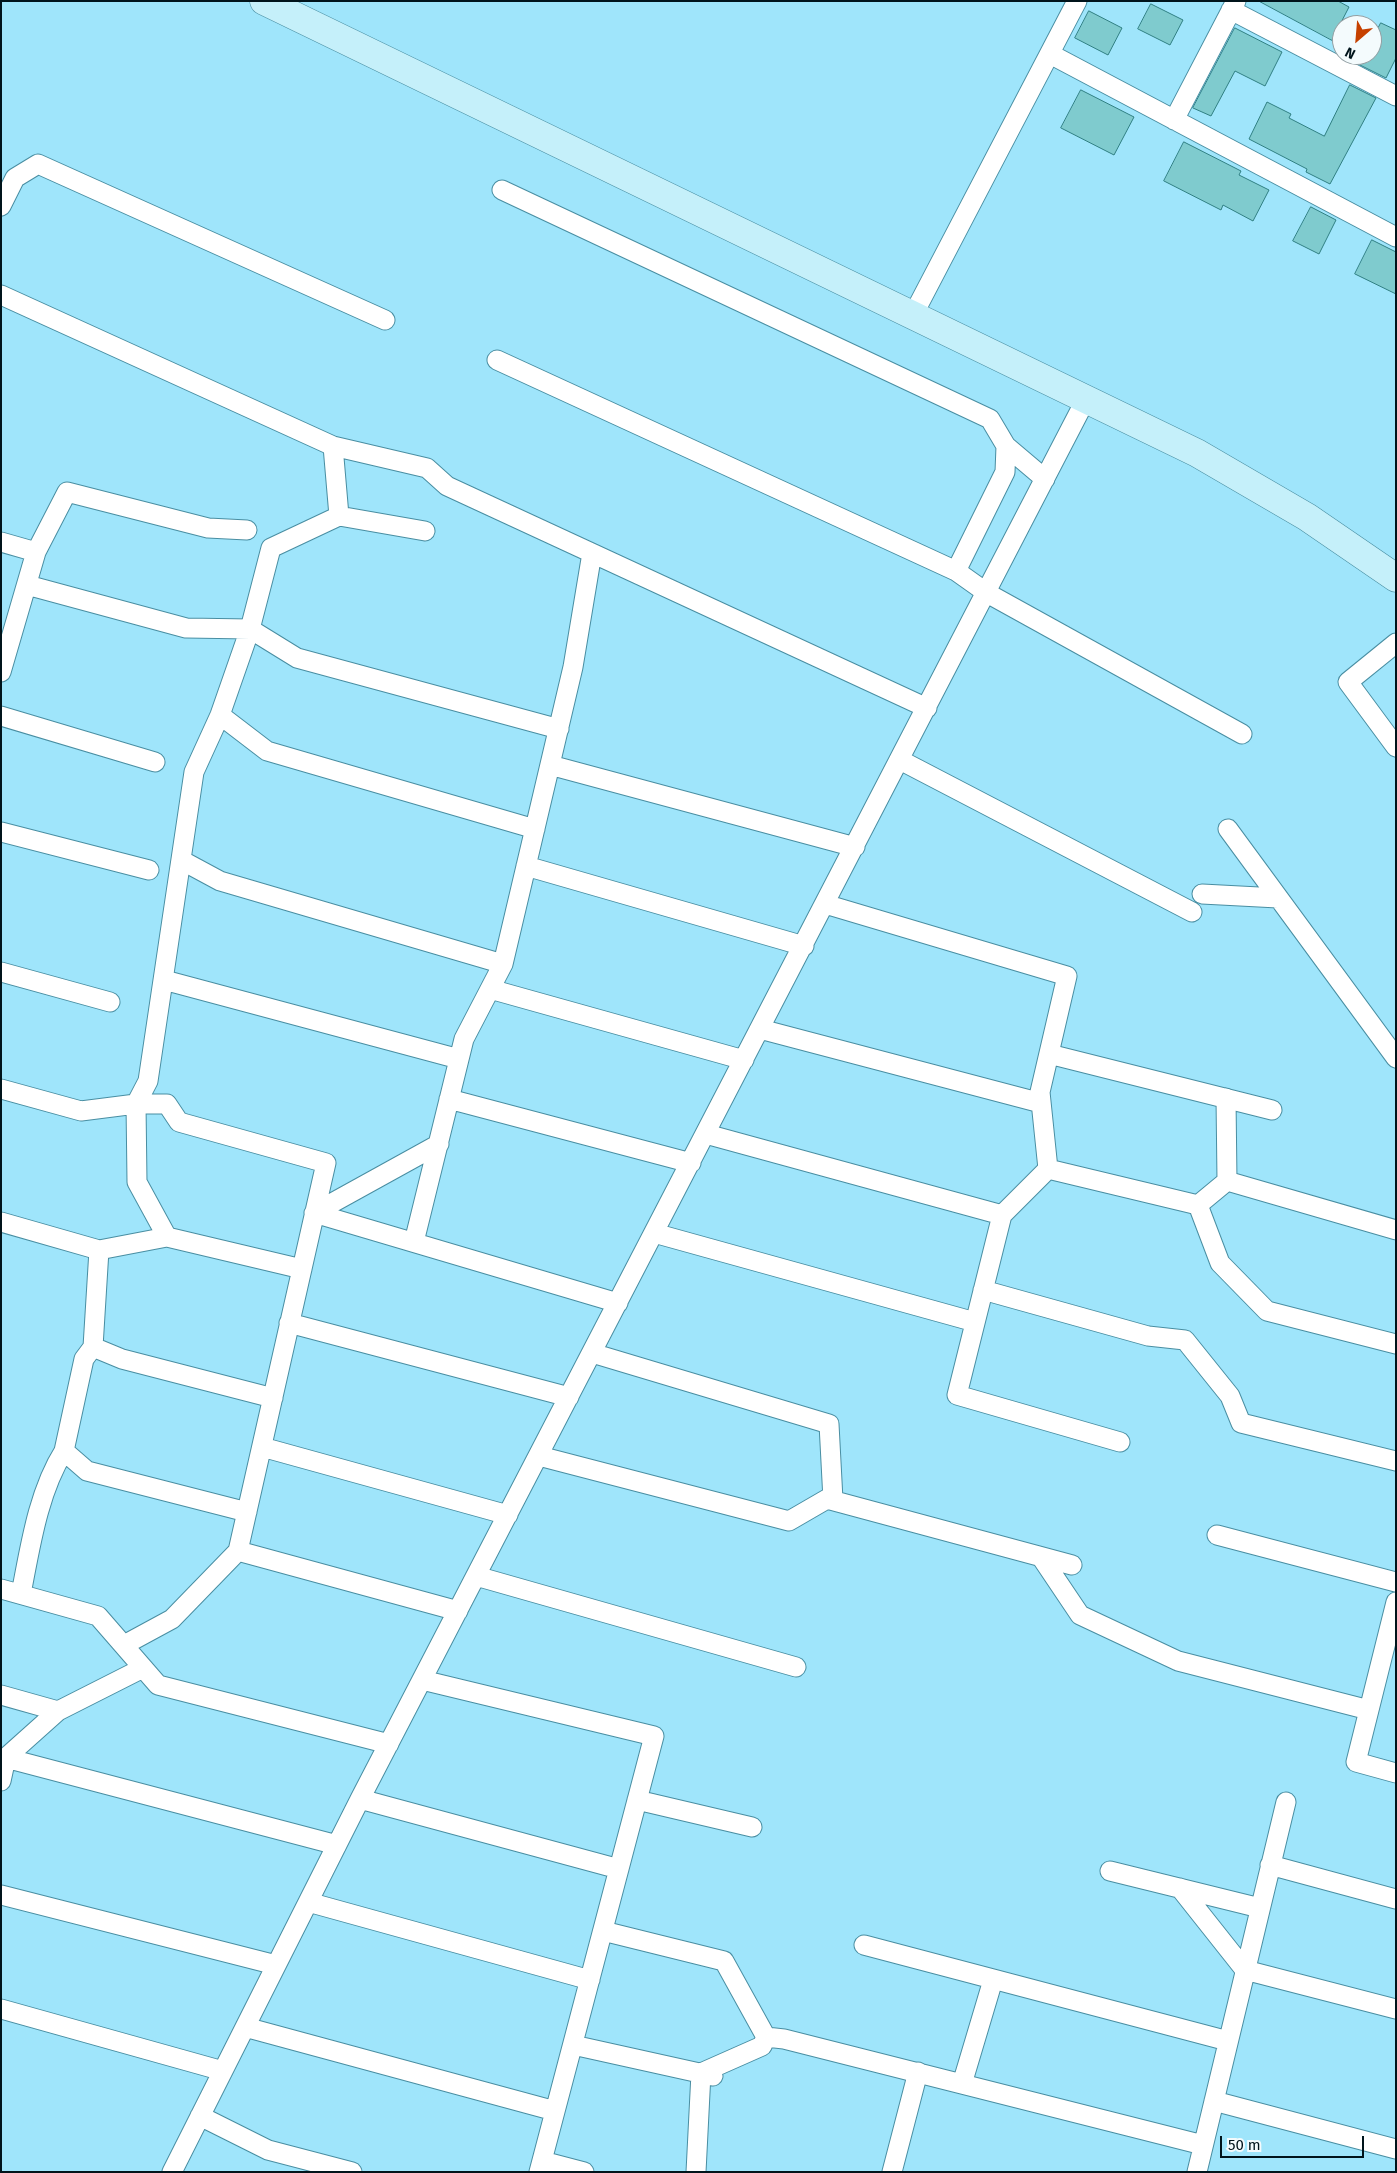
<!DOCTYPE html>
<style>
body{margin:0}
#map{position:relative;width:1397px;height:2173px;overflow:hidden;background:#9fe5fb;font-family:"Fira Sans",sans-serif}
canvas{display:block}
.frame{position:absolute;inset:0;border:2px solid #00141b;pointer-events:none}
.north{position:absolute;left:1332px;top:15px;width:50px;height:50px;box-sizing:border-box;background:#f4fbfd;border:1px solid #929fa3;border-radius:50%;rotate:207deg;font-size:14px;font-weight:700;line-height:20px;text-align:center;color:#00141b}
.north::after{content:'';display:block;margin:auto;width:18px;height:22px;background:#c64100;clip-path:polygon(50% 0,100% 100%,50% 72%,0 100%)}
.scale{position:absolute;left:1220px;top:2136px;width:144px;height:22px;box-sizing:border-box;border:2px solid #00141b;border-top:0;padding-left:6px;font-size:15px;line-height:18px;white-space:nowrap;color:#00141b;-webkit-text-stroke:4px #f4fbfd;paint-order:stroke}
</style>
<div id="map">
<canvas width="1397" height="2173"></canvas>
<div class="frame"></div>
<div class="north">N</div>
<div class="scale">50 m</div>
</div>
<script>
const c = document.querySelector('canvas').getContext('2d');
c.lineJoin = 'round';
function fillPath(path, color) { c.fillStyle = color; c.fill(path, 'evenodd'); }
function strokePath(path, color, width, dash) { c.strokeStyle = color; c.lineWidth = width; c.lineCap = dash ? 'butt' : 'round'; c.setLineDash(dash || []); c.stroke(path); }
const building = new Path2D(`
 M 1259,1 L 1338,1 L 1349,7 L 1332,40 Z
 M 1151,4 L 1183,20 L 1170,45 L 1138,29 Z
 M 1089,11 L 1122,28 L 1108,55 L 1075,38 Z
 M 1381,23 L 1396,30 L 1396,58 L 1386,78 L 1360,65 L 1365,55 L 1372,55 L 1372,40 Z
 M 1235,28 L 1282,52 L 1265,86 L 1235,71 L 1211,116 L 1193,108 Z
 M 1350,85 L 1376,98 L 1330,184 L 1306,172 L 1307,169 L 1249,139 L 1267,102 L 1291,114 L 1289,118 L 1324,136 Z
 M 1081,90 L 1134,117 L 1114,155 L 1061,128 Z
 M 1184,142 L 1241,171 L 1239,175 L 1269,190 L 1253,221 L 1223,205 L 1221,210 L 1164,181 Z
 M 1311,207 L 1336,220 L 1319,254 L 1293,241 Z
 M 1372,240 L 1396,252 L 1396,294 L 1355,274 Z`);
fillPath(building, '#7fcbce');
strokePath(building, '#307f82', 1);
const street = new Path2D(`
 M 1231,10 L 1396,96
 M 1050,54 L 1396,237
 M 1174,120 L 1236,1
 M 502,190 L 990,419 L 1006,446 L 1005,472 L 956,571
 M 1,206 L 15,178 L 38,164 L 385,320
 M 1,295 L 333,446
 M 913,315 L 1077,1
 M 497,360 L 956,571 L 987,593 L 1242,734
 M 1006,446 L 1045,479
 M 339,516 L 333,446 L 427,468 L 447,486 L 927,708
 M 1,542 L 36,552
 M 27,585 L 186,628 L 250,629 L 297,658 L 559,729
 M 1396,643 L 1348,682 L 1396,747
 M 1,672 L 36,552 L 67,492 L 208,528 L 247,530
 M 220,715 L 267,751 L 535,829
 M 1,716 L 155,762
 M 900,760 L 1192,912
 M 550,765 L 855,847
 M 1228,829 L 1396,1058
 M 1,832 L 149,870
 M 181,860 L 220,881 L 503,964
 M 526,866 L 804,946
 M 1202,894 L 1278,898
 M 825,904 L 1067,976 L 1040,1092 L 1048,1169 L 1002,1215 L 957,1395 L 1120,1442
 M 1,972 L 110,1002
 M 164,980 L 459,1059
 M 490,989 L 744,1060
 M 760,1029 L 1041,1103
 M 1049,1054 L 1272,1110
 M 1,1089 L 81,1111 L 136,1104 L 137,1182 L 167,1237
 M 1226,1098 L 1227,1181
 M 449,1099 L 691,1163
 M 706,1134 L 1002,1215
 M 1048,1169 L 1198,1205
 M 1227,1181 L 1198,1205 L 1220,1263 L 1267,1311 L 1396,1344
 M 1227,1181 L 1396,1230
 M 314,1213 L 618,1303
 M 314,1213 L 439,1144
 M 1,1222 L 99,1250 L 167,1237 L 302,1269
 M 654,1233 L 975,1322
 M 414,1242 L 464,1039 L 503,964 L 573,667 L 592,553
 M 983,1290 L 1148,1336 L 1185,1340 L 1230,1396 L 1241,1423 L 1396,1461
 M 289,1323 L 569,1397
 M 93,1347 L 122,1359 L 273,1398
 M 592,1353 L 829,1424 L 833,1500
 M 262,1447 L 508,1515
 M 64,1451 L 87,1471 L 247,1512
 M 539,1456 L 789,1521 L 827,1499 L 1072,1565
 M 1217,1535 L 1396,1582
 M 238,1551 L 458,1611
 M 1041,1557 L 1080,1615 L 1178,1661 L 1369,1710
 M 476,1576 L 796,1667
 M 1,1589 L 98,1616 L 158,1685 L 389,1744
 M 21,1594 C 30,1548 38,1492 64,1451 L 84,1359 L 93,1347 L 99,1250
 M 1396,1602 L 1356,1762 L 1396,1773
 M 124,1645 L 172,1619 L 238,1551 L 326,1163 L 179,1122 L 167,1104 L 136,1104 L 148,1081 L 194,772 L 220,715 L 250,629 L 271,548 L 339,516 L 425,531
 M 422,1680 L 654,1736 L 539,2172
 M 1,1695 L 58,1711
 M 1,1762 L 58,1711 L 143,1668
 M 1,1781 L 6,1758 L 337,1845
 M 360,1799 L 619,1869
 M 637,1800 L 752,1827
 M 1270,1865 L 1396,1899
 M 1110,1871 L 1260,1908
 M 1180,1888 L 1245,1970 L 1396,2009
 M 1,1895 L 276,1965
 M 308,1902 L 590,1980
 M 603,1931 L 724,1961 L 766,2037
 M 864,1945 L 1228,2041
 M 1,2009 L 223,2071
 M 245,2027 L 555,2111
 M 766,2037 L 784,2039 L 1203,2145
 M 573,2045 L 713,2076
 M 962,2084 L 993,1980
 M 1214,2101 L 1396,2149
 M 200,2116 L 268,2150 L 352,2172
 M 542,2161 L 584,2172
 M 172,2172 L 360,1799 L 1086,399
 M 696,2172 L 701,2073 L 762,2046 L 766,2037
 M 892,2172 L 918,2072
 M 1197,2172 L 1286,1802`);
const secondary = new Path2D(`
 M 264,1 L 1197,453 L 1307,517 L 1396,578`);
strokePath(street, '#498ea2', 21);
strokePath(secondary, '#498ea2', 29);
strokePath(street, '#fff', 19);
strokePath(secondary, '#c5f0fa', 28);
</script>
